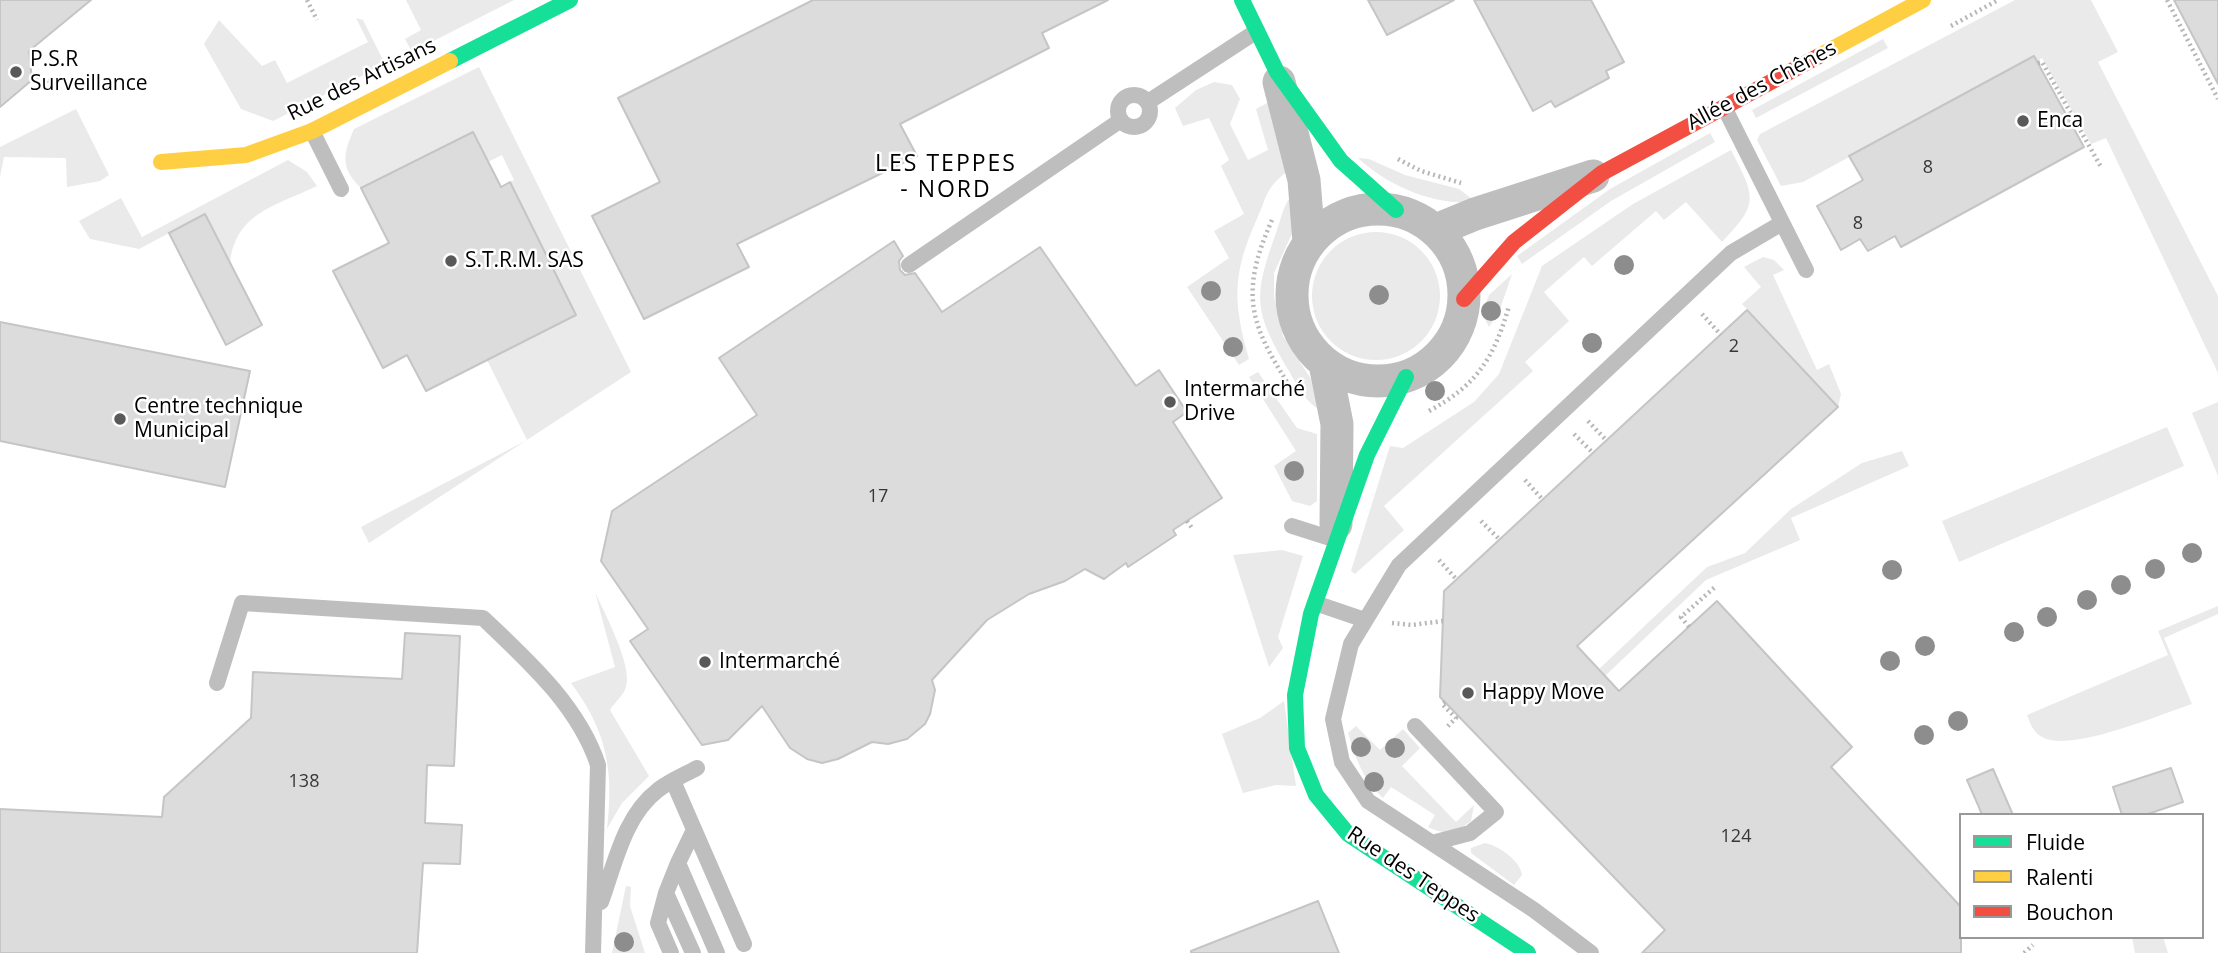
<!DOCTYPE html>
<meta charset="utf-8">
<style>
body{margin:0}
#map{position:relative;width:2218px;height:953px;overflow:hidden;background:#fff;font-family:"Open Sans",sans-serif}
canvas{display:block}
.legend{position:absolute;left:1959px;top:813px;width:245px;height:126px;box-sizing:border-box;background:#fff;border:2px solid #999;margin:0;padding:9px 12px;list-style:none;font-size:21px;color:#000}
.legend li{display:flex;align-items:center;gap:14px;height:35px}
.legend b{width:35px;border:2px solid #999}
</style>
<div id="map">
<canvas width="2218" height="953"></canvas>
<ul class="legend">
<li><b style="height:9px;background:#16e098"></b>Fluide</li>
<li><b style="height:9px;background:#ffcf43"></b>Ralenti</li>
<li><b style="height:9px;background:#f24e42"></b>Bouchon</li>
</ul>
</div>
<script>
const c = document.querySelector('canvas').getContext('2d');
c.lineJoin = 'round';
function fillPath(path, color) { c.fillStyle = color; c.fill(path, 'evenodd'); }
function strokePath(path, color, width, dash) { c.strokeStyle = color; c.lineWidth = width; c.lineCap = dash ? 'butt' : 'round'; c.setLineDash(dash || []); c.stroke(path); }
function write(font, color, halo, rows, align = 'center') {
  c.font = font + ' "Open Sans",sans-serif'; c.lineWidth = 5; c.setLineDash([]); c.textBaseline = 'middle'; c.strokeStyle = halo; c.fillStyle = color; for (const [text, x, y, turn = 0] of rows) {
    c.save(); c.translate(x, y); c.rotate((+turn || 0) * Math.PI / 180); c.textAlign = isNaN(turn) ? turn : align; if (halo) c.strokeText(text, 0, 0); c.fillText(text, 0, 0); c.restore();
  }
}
fillPath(new Path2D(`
 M 406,0 L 514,0 L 412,52 L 405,39 L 421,30 Z
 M 2015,0 L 2091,0 L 2118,52 L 2098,62 L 2218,296 L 2218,373 L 2106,138 L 2091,144 L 2042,58 L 2037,61 L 2034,57 L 1803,182 L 1781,186 L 1757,140 L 1760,134 Z
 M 356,18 L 363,20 L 385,64 L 273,121 L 241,109 L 204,44 L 219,20 L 262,66 L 275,60 L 287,83 L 368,42 Z
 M 1883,39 L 1888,48 L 1756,118 L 1752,110 Z
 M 479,67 L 631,372 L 369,543 L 361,527 L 527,440 L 487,360 L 576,315 L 510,182 L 514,180 L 502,155 L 488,162 L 473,132 L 361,188 C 340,168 343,154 354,129 Z
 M 1214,82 L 1232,85 L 1240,99 L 1230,124 L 1248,160 L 1268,150 L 1256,109 L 1269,102 L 1291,169 C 1265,187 1268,195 1256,221 C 1232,275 1233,302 1249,359 L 1239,365 L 1187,287 L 1229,258 L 1214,231 L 1244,214 L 1221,166 L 1229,160 L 1209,118 L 1183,126 L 1175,108 L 1196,90 Z
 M 76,109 L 109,175 L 100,181 L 67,187 L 66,158 L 4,157 L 0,177 L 0,147 Z
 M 1710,133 L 1715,142 L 1611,201 L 1522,264 L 1517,256 L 1610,189 Z
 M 1731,150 C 1755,197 1760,203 1722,242 L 1686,202 L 1664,220 L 1656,211 L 1592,266 L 1584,257 L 1544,292 L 1569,321 L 1525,362 L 1533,371 L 1384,506 L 1404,530 L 1355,574 L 1351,571 L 1390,446 L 1403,448 L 1474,402 L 1499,374 L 1542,266 L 1633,204 Z
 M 1358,158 L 1369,159 L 1405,175 L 1459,189 L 1476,202 C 1434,206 1388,186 1358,158 Z
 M 288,160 L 307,172 L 317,186 C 276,206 236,212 230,263 L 205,214 L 139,249 L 90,239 L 79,221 L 121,198 L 142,237 Z
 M 1299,189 L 1295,227 L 1274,273 L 1274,296 L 1283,336 L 1311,379 L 1318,409 C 1304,400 1297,385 1289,371 C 1253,310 1253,297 1277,230 C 1283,213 1284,200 1299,189 Z
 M1312 296a64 64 0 1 1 128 0a64 64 0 1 1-128 0Z
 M 1763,257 L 1774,260 L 1784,270 L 1773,275 L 1817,370 L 1829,364 L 1841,394 L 1838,407 L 1742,304 L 1761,287 L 1744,267 Z
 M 1512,274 L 1499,312 L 1489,327 L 1482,313 L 1489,295 Z
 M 1258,372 L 1297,428 L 1317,434 L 1317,501 L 1310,506 L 1292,501 L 1274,466 L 1296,451 L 1249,377 Z
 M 2218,402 L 2218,476 L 2192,413 Z
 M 2167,427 L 2184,466 L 1959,562 L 1942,521 Z
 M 1902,451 L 1909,466 L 1791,518 L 1800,540 L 1706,580 L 1605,676 L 1599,669 L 1707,567 L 1745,553 L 1791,509 L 1862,463 Z
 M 1282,550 L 1303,556 L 1278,637 L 1283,648 L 1269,667 L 1233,555 Z
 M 595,592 C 604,612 633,666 626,687 C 624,695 614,703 610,710 L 649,776 L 622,803 L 607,829 C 614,771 607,731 571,683 L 615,667 Z
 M 2218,606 L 2218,614 L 2164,638 L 2192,704 C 2159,715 2070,753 2042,737 C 2033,732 2030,723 2027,715 L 2168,655 L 2158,631 Z
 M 1284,701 L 1296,786 L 1276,785 L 1243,793 L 1222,734 L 1260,718 Z
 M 1356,726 L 1380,750 L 1403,729 L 1420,748 L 1402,766 L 1456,822 L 1474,805 L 1471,821 C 1457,832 1446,836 1428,827 L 1435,815 L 1391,787 L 1383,798 C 1363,780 1356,759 1348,733 Z
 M 1485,843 C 1499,846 1520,860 1522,875 L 1514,885 L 1471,853 L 1471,848 Z
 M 626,886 L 631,887 L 630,906 L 645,953 L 612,953 Z
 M 2132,937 L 2163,937 L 2168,953 L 2135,953 Z`), '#eaeaea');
const building = new Path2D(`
 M 0,0 L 91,0 L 29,51 L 32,80 L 0,107 Z
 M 813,0 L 1108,0 L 1042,33 L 1049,48 L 900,124 L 917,156 L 737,244 L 749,267 L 644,319 L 592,216 L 660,182 L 618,98 Z
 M 1368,0 L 1454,0 L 1387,35 Z
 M 1474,0 L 1591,0 L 1624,62 L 1606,71 L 1609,78 L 1555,107 L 1551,101 L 1533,111 Z
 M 2174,0 L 2218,0 L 2218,84 Z
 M 2034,56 L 2084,147 L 1901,247 L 1895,236 L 1868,251 L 1860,239 L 1841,250 L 1817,206 L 1863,180 L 1849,156 Z
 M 473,132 L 501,187 L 510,182 L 576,315 L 426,391 L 407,355 L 383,368 L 333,271 L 389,243 L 361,188 Z
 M 205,214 L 262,325 L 226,345 L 169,233 Z
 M 894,241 L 903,256 L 899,261 L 900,270 L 905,275 L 915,273 L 942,312 L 1040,247 L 1136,386 L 1159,370 L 1187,412 L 1173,422 L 1222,498 L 1173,530 L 1176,535 L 1128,567 L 1126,563 L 1104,579 L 1085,569 L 1065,581 L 1029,594 L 987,620 L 932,680 L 935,690 L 930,714 L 925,724 L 907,739 L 888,744 L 872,742 L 838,759 L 822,763 L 807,759 L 790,748 L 762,706 L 728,740 L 702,745 L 630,641 L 648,629 L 601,561 L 612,511 L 757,415 L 719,358 Z
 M 1747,310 L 1838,407 L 1577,646 L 1619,691 L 1717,601 L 1852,747 L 1831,767 L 1961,907 L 1961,953 L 1642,953 L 1665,930 L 1440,697 L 1444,591 Z
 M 0,322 L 250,371 L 225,487 L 0,441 Z
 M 405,633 L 460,636 L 454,766 L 427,765 L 425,823 L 462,825 L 460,864 L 423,863 L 417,953 L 0,953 L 0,809 L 162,817 L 164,797 L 251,718 L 253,672 L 402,679 Z
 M 2171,768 L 2183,802 L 2145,815 L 2122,815 L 2113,787 Z
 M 1993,769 L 2013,815 L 1982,815 L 1978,805 L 1967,780 Z
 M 1318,901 L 1339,953 L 1191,953 L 1191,951 Z`);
fillPath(building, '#dcdcdc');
strokePath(building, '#c5c5c5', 2);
strokePath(new Path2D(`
 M 307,0 L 317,20
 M 2167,0 L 2218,99
 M 1951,26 L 1998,0
 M 2038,63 L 2042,62 L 2101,167
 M 32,75 L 56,84
 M 1398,159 L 1421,171 L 1461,183
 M 1272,220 C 1237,298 1252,328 1296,396
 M 1702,314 L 1721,335
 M 1429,411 C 1477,385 1494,358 1509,306
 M 1588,421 L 1607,441
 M 1574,434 L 1593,453
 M 1525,480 L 1543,500
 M 1187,521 L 1192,528
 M 1481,521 L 1500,540
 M 1439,560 L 1457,580
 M 1392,623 L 1412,625 L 1443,621
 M 1689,627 L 1681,617 L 1715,587
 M 1445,702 L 1442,704 L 1456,718 L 1447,727
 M 2024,953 L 2033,945`), '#b8b8b8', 4.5, [2, 3.5]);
strokePath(new Path2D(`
 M1118 111a16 16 0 1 1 32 0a16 16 0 1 1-32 0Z
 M 1148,102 L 1257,31
 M 1724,107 L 1806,270
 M 312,131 L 341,189
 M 909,265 L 1121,120
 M 1292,526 L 1336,540
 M 1315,603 L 1365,620
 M 217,683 L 242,603 L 483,618 C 527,660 578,705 598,765 L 593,953
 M 1415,726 L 1496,812 L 1470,833 L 1432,843
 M 673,781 L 744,944
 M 693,832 L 678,863 L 717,953
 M 678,863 L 666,893 L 693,953
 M 666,893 L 658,923 L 671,953
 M 601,902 C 615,864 624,816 658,790 C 669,781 684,775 697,768
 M 1591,953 L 1534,910 L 1368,801 L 1342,762 L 1333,719 L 1351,644 L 1399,565 L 1731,253 L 1782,223`), '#bebebe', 16);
strokePath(new Path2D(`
 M 1279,82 L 1304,180 L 1309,242
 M1292 295a86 86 0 1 1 172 0a86 86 0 1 1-172 0Z
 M 1436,230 L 1475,214 L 1593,176
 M 1325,364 L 1337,424 L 1336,524`), '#bebebe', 33);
strokePath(new Path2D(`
 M 1242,0 L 1277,72 L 1341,161 L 1396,210
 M 450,61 L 570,0
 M 1406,377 L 1367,455 L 1311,614 L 1295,695 L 1297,748 L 1316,795 L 1348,834 L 1528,953`), '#16e098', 16);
strokePath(new Path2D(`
 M 1819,56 L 1923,0
 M 161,162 L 246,155 L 312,131 L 450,61`), '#ffcf43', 16);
strokePath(new Path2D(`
 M 1464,299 L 1514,242 L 1602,173 L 1819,56`), '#f24e42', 16);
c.fillStyle = '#8d8d8d';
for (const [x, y] of [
 [1624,265],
 [1211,291],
 [1379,295],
 [1491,311],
 [1592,343],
 [1233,347],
 [1435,391],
 [1294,471],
 [2192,553],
 [2155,569],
 [1892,570],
 [2121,585],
 [2087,600],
 [2047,617],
 [2014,632],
 [1925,646],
 [1890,661],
 [1958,721],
 [1924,735],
 [1361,747],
 [1395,748],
 [1374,782],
 [624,942]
]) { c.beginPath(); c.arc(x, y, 10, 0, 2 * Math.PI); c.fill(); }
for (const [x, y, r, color] of [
 [16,72,7,"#595959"],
 [2023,121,7,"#595959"],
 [451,261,7,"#595959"],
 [1170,402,7,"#595959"],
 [120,419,7,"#595959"],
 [705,662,7,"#595959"],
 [1468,693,7,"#595959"]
]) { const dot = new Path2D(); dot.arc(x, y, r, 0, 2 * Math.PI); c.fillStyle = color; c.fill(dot); strokePath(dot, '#fff', 2.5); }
write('18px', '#373737', null, [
 ["8",1928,168],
 ["8",1858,224],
 ["2",1734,347],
 ["17",878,497],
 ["138",304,782],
 ["124",1736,837]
]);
write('21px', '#000', '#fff', [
 ["P.S.R",30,60],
 ["Surveillance",30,84],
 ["Enca",2037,121],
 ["S.T.R.M. SAS",465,261],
 ["Intermarché",1184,390],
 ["Drive",1184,414],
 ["Centre technique",134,407],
 ["Municipal",134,431],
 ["Intermarché",719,662],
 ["Happy Move",1482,693]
], 'left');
write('21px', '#000', '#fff', [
 ["Rue des Artisans",362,80,-26],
 ["Allée des Chênes",1762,86,-28],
 ["Rue des Teppes",1413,875,34]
]);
c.letterSpacing = '2px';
write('23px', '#000', '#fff', [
 ["LES TEPPES",946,164],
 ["- NORD",946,190]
]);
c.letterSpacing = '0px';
</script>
